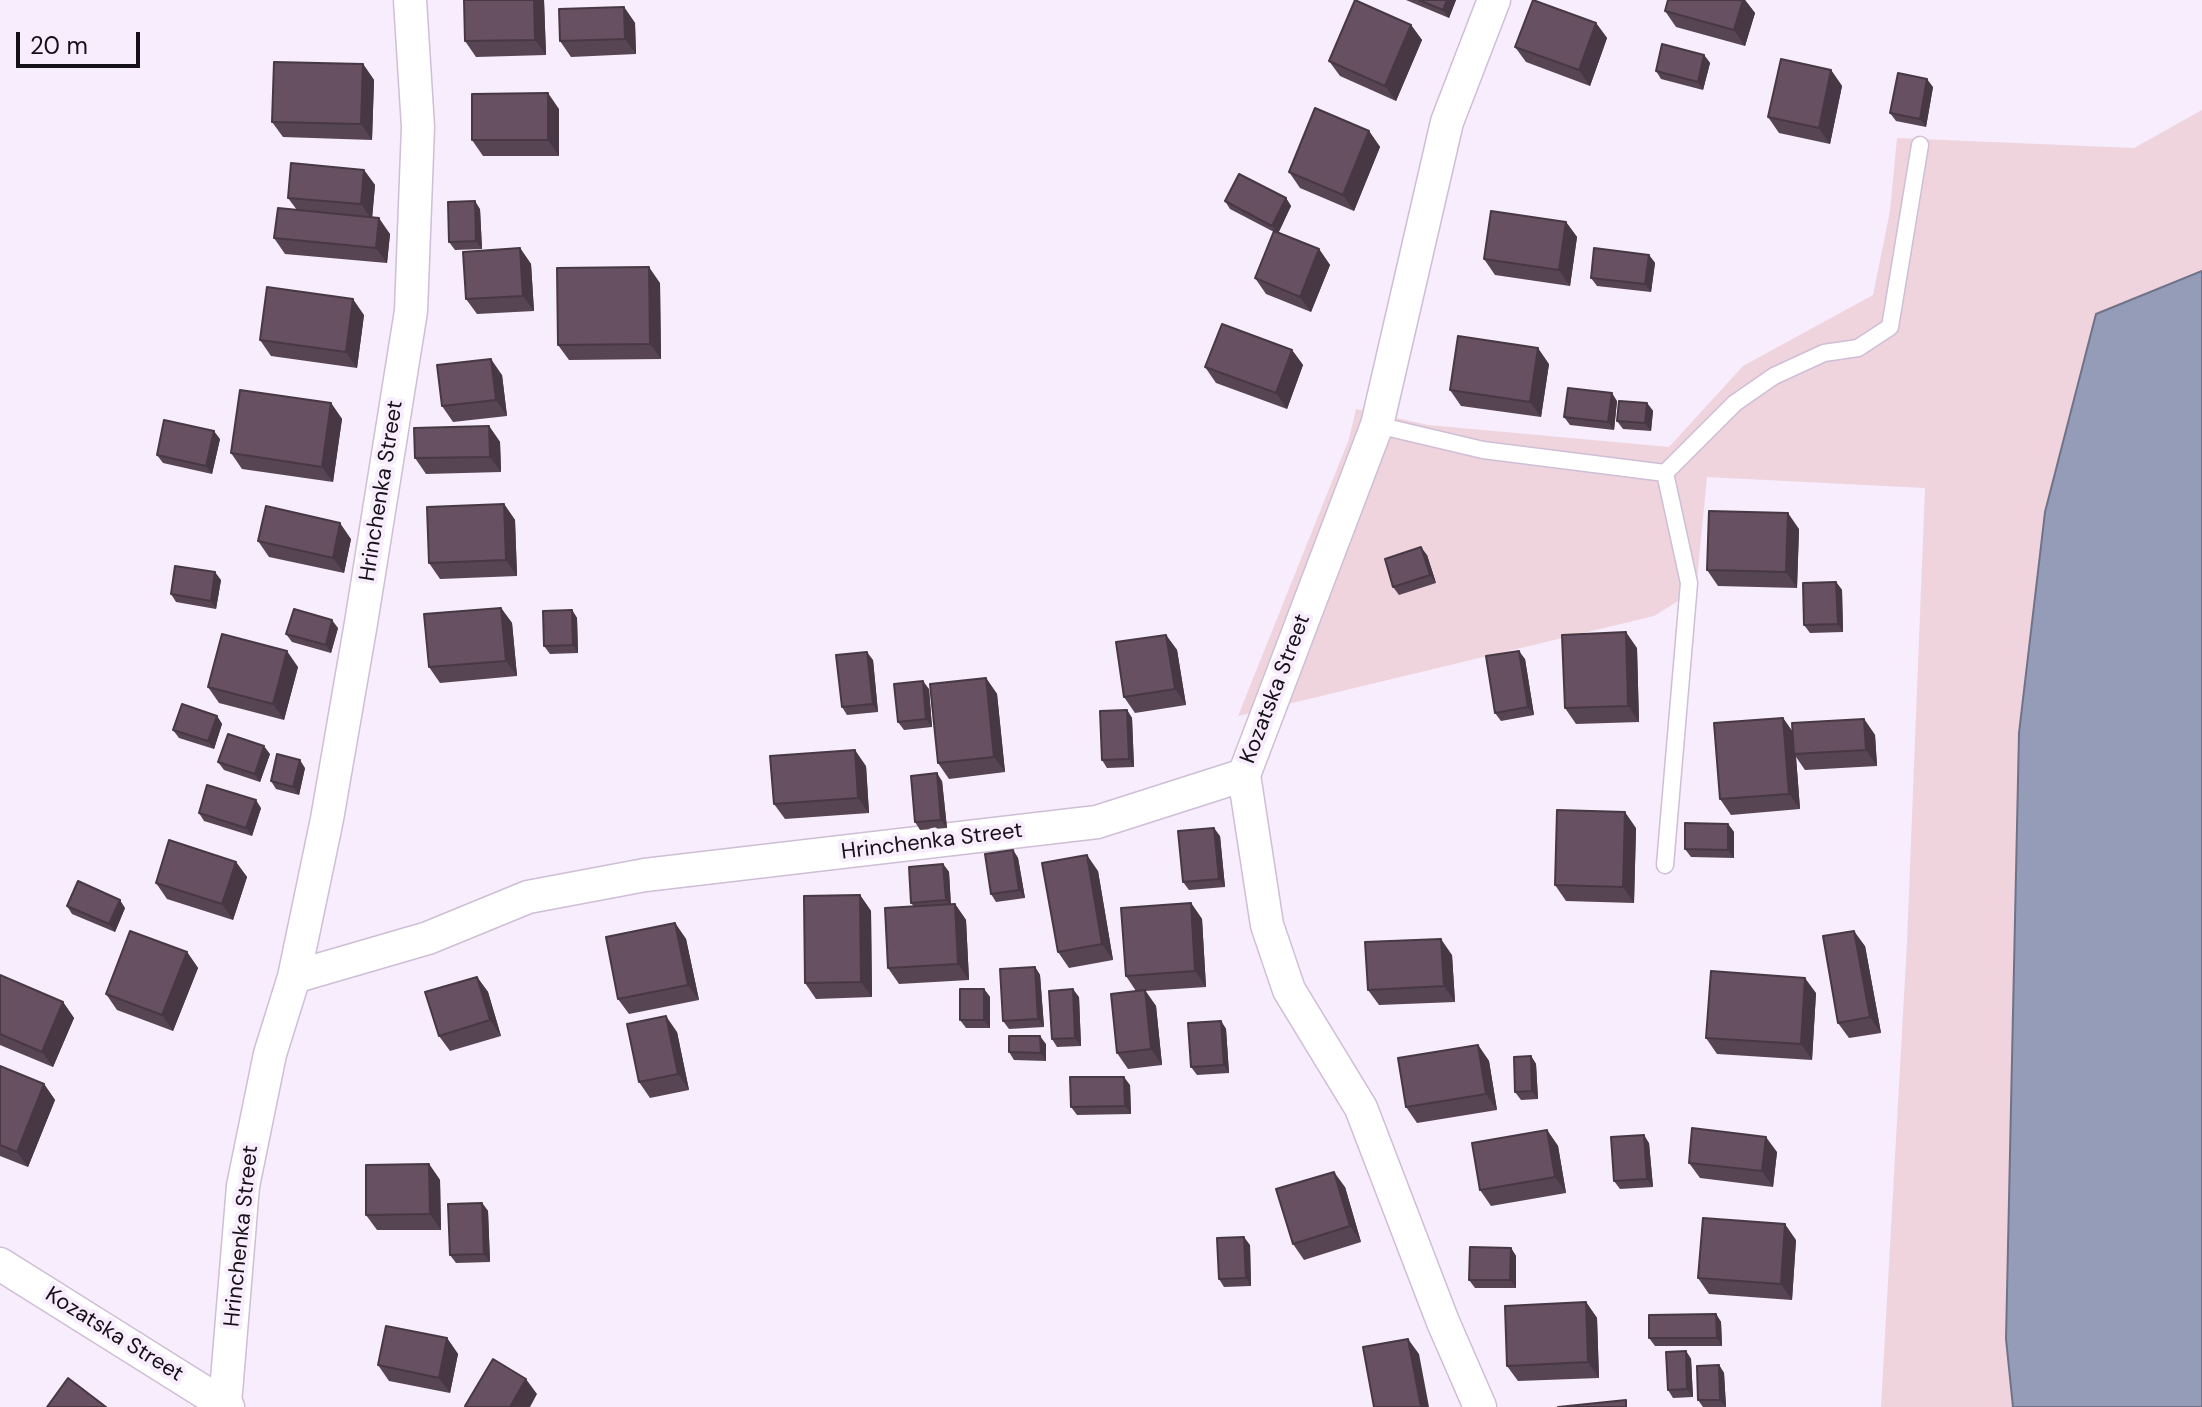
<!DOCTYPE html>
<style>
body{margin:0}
#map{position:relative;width:2202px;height:1407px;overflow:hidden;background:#f7edfc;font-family:"DM Sans",sans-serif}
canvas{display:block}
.scale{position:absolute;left:16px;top:32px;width:124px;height:36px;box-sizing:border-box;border:4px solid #161019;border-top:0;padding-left:10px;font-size:24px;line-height:28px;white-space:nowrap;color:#161019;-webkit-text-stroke:6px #f7edfc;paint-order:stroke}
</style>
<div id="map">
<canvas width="2202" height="1407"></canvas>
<div class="scale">20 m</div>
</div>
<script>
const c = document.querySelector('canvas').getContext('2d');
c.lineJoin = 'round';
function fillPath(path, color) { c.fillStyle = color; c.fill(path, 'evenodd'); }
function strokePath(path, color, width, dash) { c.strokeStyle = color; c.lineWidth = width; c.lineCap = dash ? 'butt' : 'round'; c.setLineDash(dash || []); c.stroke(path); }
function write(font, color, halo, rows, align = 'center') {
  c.font = font + ' "DM Sans",sans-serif'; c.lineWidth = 8; c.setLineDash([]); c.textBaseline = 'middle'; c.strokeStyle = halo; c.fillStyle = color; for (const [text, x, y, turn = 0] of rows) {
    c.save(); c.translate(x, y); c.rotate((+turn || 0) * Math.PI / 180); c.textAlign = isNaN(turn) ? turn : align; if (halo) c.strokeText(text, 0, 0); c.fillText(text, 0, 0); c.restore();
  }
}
fillPath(new Path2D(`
 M 2202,110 L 2202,271 L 2096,314 L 2045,512 L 2019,733 L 2006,1339 L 2013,1407 L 1881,1407 L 1907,942 L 1925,488 L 1707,477 L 1696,590 L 1654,616 L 1238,716 L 1349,439 L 1356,409 L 1428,425 L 1669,447 L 1743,366 L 1873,295 L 1890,211 L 1897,138 L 2134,148 Z`), '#efd4de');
const water = new Path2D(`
 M 2202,271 L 2202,1407 L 2013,1407 L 2006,1339 L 2019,733 L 2045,512 L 2096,314 Z`);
fillPath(water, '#959cb7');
strokePath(water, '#6f7288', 2);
const service = new Path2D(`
 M 1377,425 L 1483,450 L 1665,473 L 1735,403 L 1774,376 L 1824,353 L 1858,348 L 1890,327 L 1920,145
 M 1665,865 L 1689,583 L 1665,473`);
const minor = new Path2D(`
 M 294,977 L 428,938 L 528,897 L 645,875 L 1097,822 L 1244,775
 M 0,1264 L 228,1407
 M 225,1404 L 243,1186 L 270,1054 L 294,977 L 327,819 L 361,623 L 411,311 L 418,127 L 410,0
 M 1480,1407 L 1443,1322 L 1361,1108 L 1289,990 L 1267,925 L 1244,775 L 1377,425 L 1447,122 L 1494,0`);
strokePath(service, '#cebed6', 19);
strokePath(minor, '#cebed6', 35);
strokePath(service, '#fff', 16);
strokePath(minor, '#fff', 32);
fillPath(new Path2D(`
 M 544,0 L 546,55 L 476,57 L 465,41 Z
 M 1406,0 L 1456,0 L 1449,18 Z
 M 1668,0 L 1745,0 L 1755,13 L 1745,46 L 1676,27 L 1665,11 Z
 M 624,7 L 635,23 L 636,54 L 571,57 L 560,41 Z
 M 1596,23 L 1607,38 L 1590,86 L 1526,62 L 1515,47 Z
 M 1411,25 L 1422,40 L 1396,101 L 1340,76 L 1329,61 Z
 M 1704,55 L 1710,63 L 1703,90 L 1661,79 L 1656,71 Z
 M 363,64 L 374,80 L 372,140 L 283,137 L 272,122 Z
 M 1831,70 L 1842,86 L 1830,144 L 1779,133 L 1768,117 Z
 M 1933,87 L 1926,127 L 1896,121 L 1890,113 Z
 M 559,109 L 559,156 L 483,156 L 472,140 Z
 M 1369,131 L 1380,147 L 1354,211 L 1300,188 L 1289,172 Z
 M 364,170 L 375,185 L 372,217 L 390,234 L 387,263 L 285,254 L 274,238 L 297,210 L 288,198 Z
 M 1286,198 L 1291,206 L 1278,233 L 1319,249 L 1330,265 L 1311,312 L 1266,294 L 1255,278 L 1274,232 L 1230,209 L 1225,201 Z
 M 480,209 L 482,249 L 455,250 L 449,242 Z
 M 1566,222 L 1577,237 L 1570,286 L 1495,275 L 1484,259 Z
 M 520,248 L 531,264 L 534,311 L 477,314 L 466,299 Z
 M 1649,255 L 1655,263 L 1651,292 L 1597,286 L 1591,278 Z
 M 660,283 L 661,359 L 569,360 L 558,345 Z
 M 364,315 L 357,368 L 271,356 L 260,340 Z
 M 1292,350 L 1303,365 L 1287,409 L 1216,383 L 1205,367 Z
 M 1549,364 L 1541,417 L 1461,406 L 1450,390 Z
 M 502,375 L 507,416 L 453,422 L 442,406 Z
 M 1617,401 L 1614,430 L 1570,425 L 1564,417 Z
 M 331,403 L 342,419 L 333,482 L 242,469 L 231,453 Z
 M 1647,403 L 1653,411 L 1651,431 L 1623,429 L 1617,421 Z
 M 489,426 L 500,442 L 501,472 L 426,474 L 415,458 Z
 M 220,439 L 212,474 L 163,463 L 157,455 Z
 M 504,504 L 515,520 L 517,576 L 440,579 L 429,563 Z
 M 1799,529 L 1797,588 L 1718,586 L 1707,570 Z
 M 351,539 L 344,573 L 269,557 L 258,541 Z
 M 1427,555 L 1436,583 L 1399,595 L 1393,587 Z
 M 221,580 L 216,609 L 176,602 L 171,594 Z
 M 1836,582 L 1842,590 L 1843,632 L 1810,633 L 1804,625 Z
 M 501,608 L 512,623 L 517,676 L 440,683 L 429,667 Z
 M 572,610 L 577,618 L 578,653 L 550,654 L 544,646 Z
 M 338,628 L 331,653 L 292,642 L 286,634 Z
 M 1166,635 L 1177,650 L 1186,705 L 1135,713 L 1124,697 Z
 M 1637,648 L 1639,722 L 1576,724 L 1565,708 Z
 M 1525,659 L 1534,715 L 1501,721 L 1495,713 Z
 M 873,660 L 878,712 L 847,715 L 842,707 Z
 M 298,667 L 284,720 L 219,703 L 208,687 Z
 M 986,678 L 997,694 L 1005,772 L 949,779 L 938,763 Z
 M 929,689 L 932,727 L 904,730 L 898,722 Z
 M 1127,710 L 1132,718 L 1134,767 L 1107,768 L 1102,760 Z
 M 217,716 L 222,724 L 214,749 L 179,738 L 173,730 Z
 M 1783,718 L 1793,732 L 1864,719 L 1875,735 L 1877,766 L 1805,770 L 1796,757 L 1800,809 L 1731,815 L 1720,799 Z
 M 270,754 L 260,782 L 224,770 L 218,762 Z
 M 866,766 L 869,813 L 785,819 L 774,804 Z
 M 305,768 L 299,795 L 276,789 L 271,781 Z
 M 942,781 L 947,828 L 920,830 L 915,822 Z
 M 261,808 L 252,836 L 204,821 L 199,813 Z
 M 1728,824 L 1734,832 L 1734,858 L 1691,857 L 1685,849 Z
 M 1636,828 L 1634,903 L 1566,901 L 1555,885 Z
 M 1220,836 L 1225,887 L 1189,890 L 1183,882 Z
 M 1013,850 L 1018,858 L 1025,898 L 996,902 L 991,894 Z
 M 236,862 L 247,877 L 233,920 L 167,899 L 156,883 Z
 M 943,864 L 949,872 L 951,905 L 955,904 L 966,920 L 969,980 L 899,984 L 888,968 L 914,907 L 911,903 Z
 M 1098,871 L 1113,960 L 1069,968 L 1058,952 Z
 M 860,895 L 871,911 L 872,997 L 816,999 L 805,983 Z
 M 1191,903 L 1202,919 L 1206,987 L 1145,991 L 1156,1006 L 1162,1065 L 1128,1069 L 1117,1053 L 1136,991 L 1126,976 Z
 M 67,906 L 125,908 L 115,932 L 72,914 Z
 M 675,923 L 686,939 L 699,1000 L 629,1014 L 618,999 Z
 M 1865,946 L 1881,1033 L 1849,1038 L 1838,1023 Z
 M 187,952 L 198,968 L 173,1031 L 117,1010 L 106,994 Z
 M 1452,955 L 1455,1002 L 1379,1005 L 1368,990 Z
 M 1035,967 L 1040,975 L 1044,1027 L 1009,1029 L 1003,1021 Z
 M 0,975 L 63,1002 L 74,1018 L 53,1067 L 0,1045 Z
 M 477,977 L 488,992 L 501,1036 L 450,1051 L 439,1036 Z
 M 984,989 L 990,997 L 990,1028 L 966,1028 L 960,1020 Z
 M 1816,993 L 1812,1060 L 1717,1054 L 1706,1038 Z
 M 1079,997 L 1081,1046 L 1057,1047 L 1052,1039 Z
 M 1221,1021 L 1226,1029 L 1229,1073 L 1197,1075 L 1191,1067 Z
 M 677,1032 L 689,1090 L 650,1098 L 639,1082 Z
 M 1046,1044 L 1046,1061 L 1014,1060 L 1009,1052 Z
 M 1478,1045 L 1489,1061 L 1497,1110 L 1417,1123 L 1406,1107 Z
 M 1531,1056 L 1536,1064 L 1538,1099 L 1521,1100 L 1515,1092 Z
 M 0,1066 L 44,1084 L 55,1100 L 28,1167 L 0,1156 Z
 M 1130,1085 L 1131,1114 L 1077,1115 L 1071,1107 Z
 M 1547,1130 L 1558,1146 L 1566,1193 L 1491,1206 L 1480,1190 Z
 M 1649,1143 L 1653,1187 L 1620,1189 L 1614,1181 Z
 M 1777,1152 L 1773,1187 L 1700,1178 L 1689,1163 Z
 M 429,1164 L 440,1180 L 441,1230 L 377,1230 L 366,1215 Z
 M 1345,1187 L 1361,1242 L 1304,1260 L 1293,1244 Z
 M 482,1203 L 488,1211 L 490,1262 L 456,1263 L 450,1255 Z
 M 1796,1240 L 1792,1300 L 1709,1294 L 1698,1278 Z
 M 1250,1245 L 1251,1286 L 1224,1287 L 1219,1279 Z
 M 1511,1248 L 1516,1256 L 1516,1288 L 1475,1288 L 1469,1280 Z
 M 1586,1302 L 1597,1318 L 1599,1378 L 1518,1381 L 1507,1366 Z
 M 1716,1314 L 1721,1322 L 1722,1346 L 1655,1346 L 1649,1338 Z
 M 447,1338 L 458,1354 L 450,1393 L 389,1381 L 378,1365 Z
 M 1686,1351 L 1691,1359 L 1693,1397 L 1673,1398 L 1668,1390 Z
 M 1719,1365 L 1724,1373 L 1726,1407 L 1703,1407 L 1698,1400 Z`), '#584553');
fillPath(new Path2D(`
 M 534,0 L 544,0 L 546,55 L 535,40 Z
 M 1447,0 L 1456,0 L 1449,18 L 1443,10 Z
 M 1743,0 L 1745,0 L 1755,13 L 1745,46 L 1734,30 Z
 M 624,7 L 635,23 L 636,54 L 625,39 Z
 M 1596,23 L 1607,38 L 1590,86 L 1579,70 Z
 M 1411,25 L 1422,40 L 1396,101 L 1385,86 Z
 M 1704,55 L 1710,63 L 1703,90 L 1698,82 Z
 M 363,64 L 374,80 L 372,140 L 361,124 Z
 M 1831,70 L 1842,86 L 1830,144 L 1819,128 Z
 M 1927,79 L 1933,87 L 1926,127 L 1920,119 Z
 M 548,93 L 559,109 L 559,156 L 548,140 Z
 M 1369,131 L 1380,147 L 1354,211 L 1343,195 Z
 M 364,170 L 375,185 L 372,220 L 361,204 Z
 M 1286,198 L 1291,206 L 1278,234 L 1272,226 Z
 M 475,201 L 480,209 L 482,249 L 476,241 Z
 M 379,218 L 390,234 L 387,263 L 376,248 Z
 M 1566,222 L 1577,237 L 1570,286 L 1559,270 Z
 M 520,248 L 531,264 L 534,311 L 523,296 Z
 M 1319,249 L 1330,265 L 1311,312 L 1300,297 Z
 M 1649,255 L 1655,263 L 1651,292 L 1645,284 Z
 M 649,267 L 660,283 L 661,359 L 650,344 Z
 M 353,299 L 364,315 L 357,368 L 346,352 Z
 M 1538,348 L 1549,364 L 1541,417 L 1530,402 Z
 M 1292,350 L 1303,365 L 1287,409 L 1276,393 Z
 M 491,359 L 502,375 L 507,416 L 496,400 Z
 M 1612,393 L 1617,401 L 1614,430 L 1608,422 Z
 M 331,403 L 342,419 L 333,482 L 322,467 Z
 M 1647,403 L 1653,411 L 1651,431 L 1645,423 Z
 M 489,426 L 500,442 L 501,472 L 490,457 Z
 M 214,431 L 220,439 L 212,474 L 206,466 Z
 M 504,504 L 515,520 L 517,576 L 506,560 Z
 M 1788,513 L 1799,529 L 1797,588 L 1786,572 Z
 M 340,523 L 351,539 L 344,573 L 333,558 Z
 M 1421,547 L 1427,555 L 1436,583 L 1430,575 Z
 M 215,572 L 221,580 L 216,609 L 211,601 Z
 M 1836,582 L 1842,590 L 1843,632 L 1838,624 Z
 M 501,608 L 512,623 L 517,676 L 506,661 Z
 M 572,610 L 577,618 L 578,653 L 573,645 Z
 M 332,620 L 338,628 L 331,653 L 326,645 Z
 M 1626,632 L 1637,648 L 1639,722 L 1628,706 Z
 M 1166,635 L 1177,650 L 1186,705 L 1175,689 Z
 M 287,651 L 298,667 L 284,720 L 273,704 Z
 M 1519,651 L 1525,659 L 1534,715 L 1528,707 Z
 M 867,652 L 873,660 L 878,712 L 873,704 Z
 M 986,678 L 997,694 L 1005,772 L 994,757 Z
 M 923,681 L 929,689 L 932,727 L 926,719 Z
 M 1127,710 L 1132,718 L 1134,767 L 1129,759 Z
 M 217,716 L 222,724 L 214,749 L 208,741 Z
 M 1783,718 L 1794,734 L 1794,754 L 1796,757 L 1800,809 L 1789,794 Z
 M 1864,719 L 1875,735 L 1877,766 L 1866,750 Z
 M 264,746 L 270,754 L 260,782 L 255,774 Z
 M 855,750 L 866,766 L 869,813 L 858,798 Z
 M 300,760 L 305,768 L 299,795 L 293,787 Z
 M 937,773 L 942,781 L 947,828 L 941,820 Z
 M 256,800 L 261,808 L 252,836 L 246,828 Z
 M 1625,812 L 1636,828 L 1634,903 L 1623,887 Z
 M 1728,824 L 1734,832 L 1734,858 L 1728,850 Z
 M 1214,828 L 1220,836 L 1225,887 L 1219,879 Z
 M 1013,850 L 1018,858 L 1025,898 L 1019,890 Z
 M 1087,855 L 1098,871 L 1113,960 L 1102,944 Z
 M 236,862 L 247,877 L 233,920 L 222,904 Z
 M 943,864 L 949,872 L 951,908 L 946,900 Z
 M 860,895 L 871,911 L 872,997 L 861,982 Z
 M 120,900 L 125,908 L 115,932 L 109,924 Z
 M 1191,903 L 1202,919 L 1206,987 L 1195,971 Z
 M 955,904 L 966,920 L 969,980 L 958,964 Z
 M 675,923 L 686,939 L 699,1000 L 688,985 Z
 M 1854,931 L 1865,946 L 1881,1033 L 1870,1017 Z
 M 1441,939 L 1452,955 L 1455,1002 L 1444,986 Z
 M 187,952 L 198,968 L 173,1031 L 162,1015 Z
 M 1035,967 L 1040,975 L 1044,1027 L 1038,1019 Z
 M 477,977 L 488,992 L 501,1036 L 490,1020 Z
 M 1805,978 L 1816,993 L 1812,1060 L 1801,1044 Z
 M 984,989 L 990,997 L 990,1028 L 984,1020 Z
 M 1073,989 L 1079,997 L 1081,1046 L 1075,1038 Z
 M 1145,990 L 1156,1006 L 1162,1065 L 1151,1049 Z
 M 63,1002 L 74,1018 L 53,1067 L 42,1052 Z
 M 666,1016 L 677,1032 L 689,1090 L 678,1074 Z
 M 1221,1021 L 1226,1029 L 1229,1073 L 1224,1065 Z
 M 1040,1036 L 1046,1044 L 1046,1061 L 1041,1053 Z
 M 1478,1045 L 1489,1061 L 1497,1110 L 1486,1094 Z
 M 1531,1056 L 1536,1064 L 1538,1099 L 1532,1091 Z
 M 1124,1077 L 1130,1085 L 1131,1114 L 1125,1106 Z
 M 44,1084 L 55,1100 L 28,1167 L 17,1152 Z
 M 1547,1130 L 1558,1146 L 1566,1193 L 1555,1177 Z
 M 1644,1135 L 1649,1143 L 1653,1187 L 1647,1179 Z
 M 1766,1137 L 1777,1152 L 1773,1187 L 1762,1171 Z
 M 429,1164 L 440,1180 L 441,1230 L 430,1214 Z
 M 1334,1172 L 1345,1187 L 1361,1242 L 1350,1226 Z
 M 482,1203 L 488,1211 L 490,1262 L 484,1254 Z
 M 1785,1224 L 1796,1240 L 1792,1300 L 1781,1284 Z
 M 1244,1237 L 1250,1245 L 1251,1286 L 1246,1278 Z
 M 1511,1248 L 1516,1256 L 1516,1288 L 1510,1280 Z
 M 1586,1302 L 1597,1318 L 1599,1378 L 1588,1362 Z
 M 1716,1314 L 1721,1322 L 1722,1346 L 1717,1338 Z
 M 447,1338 L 458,1354 L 450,1393 L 439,1378 Z
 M 1408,1339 L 1419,1354 L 1429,1407 L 1421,1407 Z
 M 1686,1351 L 1691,1359 L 1693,1397 L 1687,1389 Z
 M 1719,1365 L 1724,1373 L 1726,1407 L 1720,1400 Z
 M 526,1379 L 537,1394 L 530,1407 L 510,1407 Z`), '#473844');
const building = new Path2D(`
 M 464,0 L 534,0 L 535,40 L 465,41 Z
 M 1355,0 L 1411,25 L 1385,86 L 1329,61 Z
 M 1419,0 L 1447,0 L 1443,10 Z
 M 1533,0 L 1596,23 L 1579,70 L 1515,47 Z
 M 1668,0 L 1743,0 L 1734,30 L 1665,11 Z
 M 624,7 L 625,39 L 560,41 L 559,9 Z
 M 1662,44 L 1704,55 L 1698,82 L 1656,71 Z
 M 1781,59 L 1831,70 L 1819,128 L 1768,117 Z
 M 274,62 L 363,64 L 361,124 L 272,122 Z
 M 1898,73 L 1927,79 L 1920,119 L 1890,113 Z
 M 548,93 L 548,140 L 472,140 L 472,94 Z
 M 1315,108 L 1369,131 L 1343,195 L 1289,172 Z
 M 291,163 L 364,170 L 361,204 L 288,198 Z
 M 1239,174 L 1286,198 L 1272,226 L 1225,201 Z
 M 475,201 L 476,241 L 449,242 L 448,202 Z
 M 278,208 L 379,218 L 376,248 L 274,238 Z
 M 1491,211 L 1566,222 L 1559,270 L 1484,259 Z
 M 1274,231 L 1319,249 L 1300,297 L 1255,278 Z
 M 520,248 L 523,296 L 466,299 L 463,252 Z
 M 1594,248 L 1649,255 L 1645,284 L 1591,278 Z
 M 649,267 L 650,344 L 558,345 L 557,268 Z
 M 267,287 L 353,299 L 346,352 L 260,340 Z
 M 1222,324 L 1292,350 L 1276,393 L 1205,367 Z
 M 1458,336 L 1538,348 L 1530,402 L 1450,390 Z
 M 491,359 L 496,400 L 442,406 L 437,365 Z
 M 1568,388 L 1612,393 L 1608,422 L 1564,417 Z
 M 240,390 L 331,403 L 322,467 L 231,453 Z
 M 1619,401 L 1647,403 L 1645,423 L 1617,421 Z
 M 164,420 L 214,431 L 206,466 L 157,455 Z
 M 489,426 L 490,457 L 415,458 L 414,428 Z
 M 504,504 L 506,560 L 429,563 L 427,507 Z
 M 266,506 L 340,523 L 333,558 L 258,541 Z
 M 1709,511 L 1788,513 L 1786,572 L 1707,570 Z
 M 1421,547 L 1430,575 L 1393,587 L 1385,559 Z
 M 175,566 L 215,572 L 211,601 L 171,594 Z
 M 1836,582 L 1838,624 L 1804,625 L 1803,583 Z
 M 501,608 L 506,661 L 429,667 L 424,614 Z
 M 294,609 L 332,620 L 326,645 L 286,634 Z
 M 572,610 L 573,645 L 544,646 L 543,611 Z
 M 1626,632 L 1628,706 L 1565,708 L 1562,635 Z
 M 222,634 L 287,651 L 273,704 L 208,687 Z
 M 1166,635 L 1175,689 L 1124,697 L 1116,642 Z
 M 1519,651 L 1528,707 L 1495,713 L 1486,656 Z
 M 867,652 L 873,704 L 842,707 L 836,655 Z
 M 986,678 L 994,757 L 938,763 L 930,684 Z
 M 923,681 L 926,719 L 898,722 L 894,684 Z
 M 182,704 L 217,716 L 208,741 L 173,730 Z
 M 1127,710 L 1129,759 L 1102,760 L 1100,711 Z
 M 1783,718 L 1789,794 L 1720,799 L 1714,723 Z
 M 1864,719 L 1866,750 L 1794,754 L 1792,723 Z
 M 228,734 L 264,746 L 255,774 L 218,762 Z
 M 855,750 L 858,798 L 774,804 L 770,756 Z
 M 277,754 L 300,760 L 293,787 L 271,781 Z
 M 937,773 L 941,820 L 915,822 L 911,776 Z
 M 207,785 L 256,800 L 246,828 L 199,813 Z
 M 1557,810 L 1625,812 L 1623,887 L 1555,885 Z
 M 1685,823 L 1728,824 L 1728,850 L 1685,849 Z
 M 1214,828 L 1219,879 L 1183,882 L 1178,831 Z
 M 169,840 L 236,862 L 222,904 L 156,883 Z
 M 1013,850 L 1019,890 L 991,894 L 985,854 Z
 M 1087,855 L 1102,944 L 1058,952 L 1042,863 Z
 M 943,864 L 946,900 L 911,903 L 909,867 Z
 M 78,881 L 120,900 L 109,924 L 67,906 Z
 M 860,895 L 861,982 L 805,983 L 804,896 Z
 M 1191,903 L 1195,971 L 1126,976 L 1121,908 Z
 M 955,904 L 958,964 L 888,968 L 885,908 Z
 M 675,923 L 688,985 L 618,999 L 606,937 Z
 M 130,931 L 187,952 L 162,1015 L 106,994 Z
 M 1854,931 L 1870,1017 L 1838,1023 L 1823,936 Z
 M 1441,939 L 1444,986 L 1368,990 L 1365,942 Z
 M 1035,967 L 1038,1019 L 1003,1021 L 1000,969 Z
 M 1711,971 L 1805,978 L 1801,1044 L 1706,1038 Z
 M 0,975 L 63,1002 L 42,1052 L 0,1034 Z
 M 477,977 L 490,1020 L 439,1036 L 425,992 Z
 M 960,989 L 984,989 L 984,1020 L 960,1020 Z
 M 1073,989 L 1075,1038 L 1052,1039 L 1049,991 Z
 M 1145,990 L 1151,1049 L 1117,1053 L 1111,994 Z
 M 666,1016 L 678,1074 L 639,1082 L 627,1024 Z
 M 1221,1021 L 1224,1065 L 1191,1067 L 1188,1023 Z
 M 1009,1036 L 1040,1036 L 1041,1053 L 1009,1052 Z
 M 1478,1045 L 1486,1094 L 1406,1107 L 1398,1058 Z
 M 1531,1056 L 1532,1091 L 1515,1092 L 1514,1057 Z
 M 0,1066 L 44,1084 L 17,1152 L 0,1145 Z
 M 1070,1077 L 1124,1077 L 1125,1106 L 1071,1107 Z
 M 1692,1128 L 1766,1137 L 1762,1171 L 1689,1163 Z
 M 1547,1130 L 1555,1177 L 1480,1190 L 1472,1143 Z
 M 1644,1135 L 1647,1179 L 1614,1181 L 1611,1137 Z
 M 429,1164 L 430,1214 L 366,1215 L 366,1165 Z
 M 1334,1172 L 1350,1226 L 1293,1244 L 1276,1189 Z
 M 482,1203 L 484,1254 L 450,1255 L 448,1204 Z
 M 1703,1218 L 1785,1224 L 1781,1284 L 1698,1278 Z
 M 1244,1237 L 1246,1278 L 1219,1279 L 1217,1238 Z
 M 1470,1247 L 1511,1248 L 1510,1280 L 1469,1280 Z
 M 1586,1302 L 1588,1362 L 1507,1366 L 1505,1306 Z
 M 1716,1314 L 1717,1338 L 1649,1338 L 1649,1315 Z
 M 386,1326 L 447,1338 L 439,1378 L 378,1365 Z
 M 1408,1339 L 1421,1407 L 1374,1407 L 1363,1347 Z
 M 1686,1351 L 1687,1389 L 1668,1390 L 1666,1352 Z
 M 493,1359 L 526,1379 L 510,1407 L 466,1407 L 465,1406 Z
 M 1719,1365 L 1720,1400 L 1698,1400 L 1697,1366 Z
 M 68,1378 L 106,1407 L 47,1407 Z
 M 1626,1400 L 1626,1407 L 1558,1407 Z`);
fillPath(building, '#665061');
strokePath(building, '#473844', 2);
write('22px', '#161019', '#f7edfc', [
 ["Hrinchenka Street",382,491,-81],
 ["Kozatska Street",1276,689,-69],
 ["Hrinchenka Street",932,842,-7],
 ["Hrinchenka Street",242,1236,-84],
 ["Kozatska Street",114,1335,32]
]);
</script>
